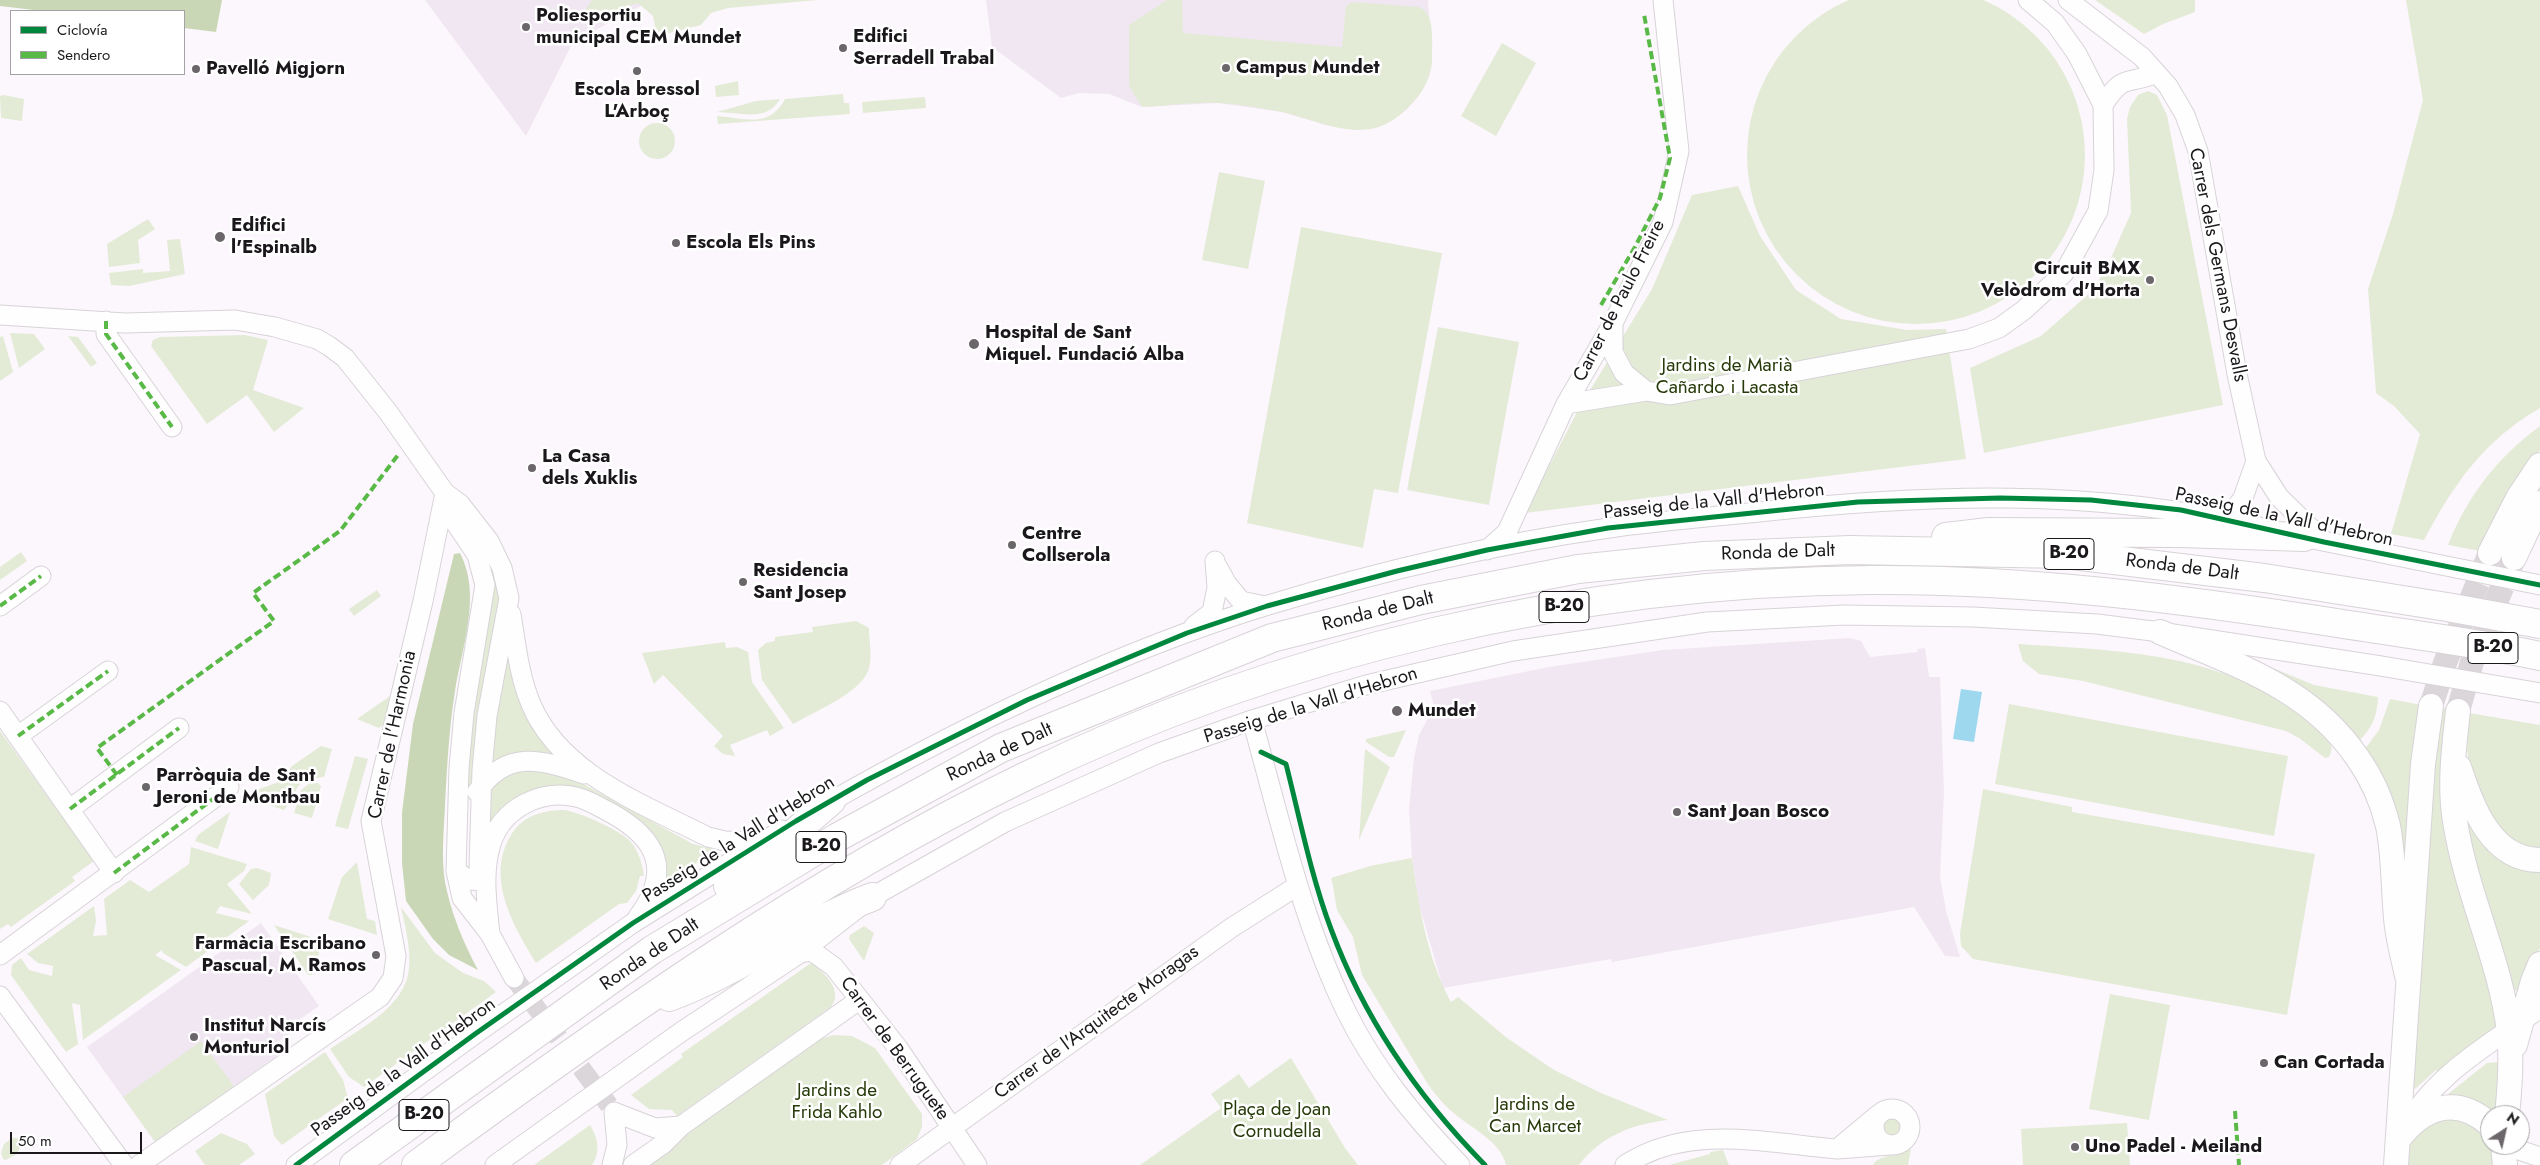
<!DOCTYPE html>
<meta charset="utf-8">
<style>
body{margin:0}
#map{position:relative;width:2540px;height:1165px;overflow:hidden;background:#fcf7fc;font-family:Jost,sans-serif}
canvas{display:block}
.legend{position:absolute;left:10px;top:10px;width:175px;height:65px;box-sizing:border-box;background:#fff;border:1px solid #a4a3a4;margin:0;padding:6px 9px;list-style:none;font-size:15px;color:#1b181c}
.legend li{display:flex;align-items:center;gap:10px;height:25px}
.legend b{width:25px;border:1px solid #a4a3a4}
.north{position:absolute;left:2480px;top:1105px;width:50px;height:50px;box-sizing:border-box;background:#fff;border:1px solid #a4a3a4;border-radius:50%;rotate:35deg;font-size:14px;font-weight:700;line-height:20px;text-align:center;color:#1b181c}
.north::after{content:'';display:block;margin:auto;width:18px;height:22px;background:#6a666a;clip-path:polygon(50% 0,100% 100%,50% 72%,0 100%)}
.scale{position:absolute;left:10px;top:1132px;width:132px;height:22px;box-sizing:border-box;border:2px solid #1b181c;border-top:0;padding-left:6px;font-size:15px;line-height:18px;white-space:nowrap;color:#1b181c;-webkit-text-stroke:4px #fff;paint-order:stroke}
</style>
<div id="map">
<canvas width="2540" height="1165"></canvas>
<ul class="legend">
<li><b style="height:6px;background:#00873e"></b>Ciclovía</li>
<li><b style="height:6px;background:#58b947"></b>Sendero</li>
</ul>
<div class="north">N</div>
<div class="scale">50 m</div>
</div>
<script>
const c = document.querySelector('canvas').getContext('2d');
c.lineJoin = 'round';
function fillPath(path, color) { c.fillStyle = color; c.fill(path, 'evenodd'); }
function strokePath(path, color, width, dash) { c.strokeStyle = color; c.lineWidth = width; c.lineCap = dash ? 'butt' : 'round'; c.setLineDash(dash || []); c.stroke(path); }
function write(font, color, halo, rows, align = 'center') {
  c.font = font + ' Jost,sans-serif'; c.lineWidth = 5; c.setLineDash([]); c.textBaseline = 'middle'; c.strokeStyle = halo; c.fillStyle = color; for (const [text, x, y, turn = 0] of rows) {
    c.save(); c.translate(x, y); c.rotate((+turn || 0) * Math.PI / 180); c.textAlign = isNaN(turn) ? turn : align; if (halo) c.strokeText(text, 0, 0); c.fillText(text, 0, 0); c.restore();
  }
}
fillPath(new Path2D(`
 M 425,0 L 652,0 L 573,42 L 526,136 Z
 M 986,0 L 1428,0 L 1432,59 L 1429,77 L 1418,97 L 1404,112 L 1378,127 L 1355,129 L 1326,125 L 1282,112 L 1218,103 L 1142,107 L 1109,94 L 1079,93 L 1061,98 L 992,47 Z
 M 1850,638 L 1861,641 L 1870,657 L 1918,652 L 1917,649 L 1925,648 L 1929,677 L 1940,677 L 1944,792 L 1940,876 L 1946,911 L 1960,957 L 1945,956 L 1914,907 L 1612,962 L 1611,959 L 1443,988 L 1419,904 L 1412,858 L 1409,810 L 1414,758 L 1419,735 L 1434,707 L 1430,691 L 1549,667 L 1663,650 Z
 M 261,923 L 319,1006 L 293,1024 L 295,1030 L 276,1043 L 282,1052 L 155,1142 L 87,1047 Z`), '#f1e7f2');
fillPath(new Path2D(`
 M1747 155a169 169 0 1 1 338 0a169 169 0 1 1-338 0Z
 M 592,0 L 818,0 L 728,8 L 711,13 L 701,25 L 657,36 L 653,16 L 638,3 L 587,20 L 584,12 Z
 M 1167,0 L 1182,0 L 1183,33 L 1342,47 L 1346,6 L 1353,2 L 1419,7 C 1435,13 1432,40 1432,55 C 1433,71 1426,88 1415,100 C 1406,111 1393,122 1379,127 C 1348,137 1312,119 1282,112 C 1262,108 1239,104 1218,103 C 1193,102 1167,106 1142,107 L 1129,86 L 1129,25 Z
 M 2095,0 L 2195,0 L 2195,12 L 2163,24 L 2144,34 Z
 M 2406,0 L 2540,0 L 2540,408 C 2482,442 2455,483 2424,540 L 2391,534 L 2420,434 L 2394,406 L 2376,393 L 2368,289 L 2393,214 L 2423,100 Z
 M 1502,43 L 1536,63 L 1496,136 L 1461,116 Z
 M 738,81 L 739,95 L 716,97 L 715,86 Z
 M 2148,91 L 2157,95 L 2167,115 L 2223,405 L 1984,453 L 1970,368 L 2041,336 L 2092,291 L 2106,269 L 2131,213 L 2127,119 L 2130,107 L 2138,95 Z
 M 843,94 L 844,103 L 849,103 L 850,114 L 718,124 L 717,116 C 746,118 769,129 785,99 Z
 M 3,95 L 24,99 L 22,121 L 1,118 L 0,96 Z
 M 925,97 L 926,108 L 863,113 L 862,102 Z
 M 780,99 C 766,123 740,112 717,112 L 756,101 Z
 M639 141a18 18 0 1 1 36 0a18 18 0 1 1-36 0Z
 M 1219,172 L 1265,181 L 1248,269 L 1202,260 Z
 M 1738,186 L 1760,236 L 1796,290 L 1841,319 L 1907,330 L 1946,329 L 1966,459 L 1525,513 L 1579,408 L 1652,289 L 1692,195 Z
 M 148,219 L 155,229 L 138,240 L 140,263 L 109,267 L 107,244 Z
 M 1301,227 L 1442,253 L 1398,493 L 1374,489 L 1363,548 L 1247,523 Z
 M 180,239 L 185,274 L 129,286 L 111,285 L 109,273 L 143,269 L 143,273 L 170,271 L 167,240 Z
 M 1438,327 L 1519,342 L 1489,505 L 1407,490 Z
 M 10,333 L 34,334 L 45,349 L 19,368 Z
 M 245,335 L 268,340 L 253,390 L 304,408 L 274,432 L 247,395 L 207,424 L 151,346 L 153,340 L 160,337 Z
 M 3,336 L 13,372 L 0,381 L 0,337 Z
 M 68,336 L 78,337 L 97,363 L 91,367 Z
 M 2540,426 L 2540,450 L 2521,475 L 2480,551 L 2448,545 C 2468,495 2497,458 2540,426 Z
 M 475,532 L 502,585 L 474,785 L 463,802 L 465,753 L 483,632 Z
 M 21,552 L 27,561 L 0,580 L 0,567 Z
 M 377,590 L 381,596 L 354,616 L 349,609 Z
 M 856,621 L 869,628 C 869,641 873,658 868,671 C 860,693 814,712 793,724 L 762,680 L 758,650 L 766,643 L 775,641 L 775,637 L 813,632 L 812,627 Z
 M 508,631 L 521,691 L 568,762 L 489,771 L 490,737 Z
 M 725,642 L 726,648 L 737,647 L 748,652 L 752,682 L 784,728 L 770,736 L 767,730 L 730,745 L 735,756 L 723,754 L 714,746 L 723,736 L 663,675 L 654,684 L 642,653 Z
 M 2018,644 C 2122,651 2228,652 2313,724 C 2324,734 2337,743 2329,757 L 2325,758 L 2299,738 L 2286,731 L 2083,681 L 2039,674 L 2023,661 Z
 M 2260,666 L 2273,668 L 2314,685 L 2378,697 C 2377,718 2371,730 2356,744 Z
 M 393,694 L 386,723 L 379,728 L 357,719 Z
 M 2390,699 L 2422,705 L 2405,879 L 2362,753 L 2379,730 Z
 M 2009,704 L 2288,756 L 2274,836 L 1995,784 Z
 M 2441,708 L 2450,709 L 2498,1027 L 2440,1076 L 2436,1070 L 2415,1089 L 2410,1089 L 2431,772 Z
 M 2469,713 L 2540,725 L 2540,854 L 2529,851 L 2496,831 L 2470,771 L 2467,749 Z
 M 1406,730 L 1394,757 L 1389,757 L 1366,742 L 1366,739 Z
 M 0,731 L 94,861 L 72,877 L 75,881 L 11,927 L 8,924 L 0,929 Z
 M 321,746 L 332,749 L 324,777 C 289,781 303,788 284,810 L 241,796 L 281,781 L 292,766 Z
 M 1365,749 L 1390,767 L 1359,840 Z
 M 355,756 L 368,759 L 348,829 L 335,826 Z
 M 523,768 L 567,775 L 693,844 L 717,850 L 660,886 L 657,849 L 564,790 L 489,835 L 486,793 L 492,783 Z
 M 310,783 L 318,783 L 321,786 L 312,818 L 294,813 L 301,790 Z
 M 1983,789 L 2072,807 L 2072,812 L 2315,854 L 2287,1015 L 1973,959 L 1961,946 L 1960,934 Z
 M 2465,800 L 2540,865 L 2540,948 L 2518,991 L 2511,989 C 2493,927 2470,864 2465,800 Z
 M 565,810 C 581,813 618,829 630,841 C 638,849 643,866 644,876 L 640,876 L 636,891 L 627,903 L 619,904 L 536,963 C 513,925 485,878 511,835 C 523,815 544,810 565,810 Z
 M 230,812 L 218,849 L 195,841 L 198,835 Z
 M 191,847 L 247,864 L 244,871 L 227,884 L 252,914 L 220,906 L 216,913 L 249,921 L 186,967 L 163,953 L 162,950 L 155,955 L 181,970 L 83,1040 L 80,1005 L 72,1003 L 78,1044 L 66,1052 L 11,975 L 12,965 L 21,958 L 29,970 L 52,976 L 53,966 L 38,963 L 27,954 L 94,906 L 96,921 L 93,936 L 107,935 L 104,899 L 130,880 L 149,892 L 189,864 Z
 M 1412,858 C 1419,907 1427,958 1451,1002 L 1458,997 L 1507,1038 L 1554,1070 L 1601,1093 L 1668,1120 C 1633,1124 1601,1136 1579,1165 L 1506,1165 C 1501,1142 1473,1129 1456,1115 C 1446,1107 1437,1097 1429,1086 L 1362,975 L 1353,937 L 1337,910 L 1332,881 L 1331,878 L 1370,866 Z
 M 357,862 L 367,919 L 375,921 L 377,935 L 328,919 L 342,877 Z
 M 257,868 L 271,873 L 269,885 L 253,900 L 239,884 L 251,869 Z
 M 401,907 L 435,953 L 463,973 L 484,981 L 496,992 L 364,1087 L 349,1077 L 330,1049 C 359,1029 406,1007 409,968 C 411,947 405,927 401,907 Z
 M 274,925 L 317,939 L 314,948 L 320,950 L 312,975 L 308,975 Z
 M 864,926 L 874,933 L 864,961 L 849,939 L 850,935 Z
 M 811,963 C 824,972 844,990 831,1007 L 677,1116 L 672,1110 L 649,1109 L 631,1095 L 683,1057 L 681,1054 Z
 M 2110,994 L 2170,1005 L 2149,1120 L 2089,1109 Z
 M 834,1035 L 852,1036 L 875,1048 L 922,1114 L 922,1127 L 917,1139 L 882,1165 L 642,1165 L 820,1039 Z
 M 201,1041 L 234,1086 L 155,1142 L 123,1097 Z
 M 325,1052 L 343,1080 L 348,1098 L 282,1145 L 274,1136 L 265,1094 Z
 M 1291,1058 L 1345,1148 L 1358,1165 L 1140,1165 L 1221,1108 L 1211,1094 L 1239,1074 L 1249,1088 Z
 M 2500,1062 L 2497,1115 L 2443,1098 L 2487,1063 Z
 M1881 1128a12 12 0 1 1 24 0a12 12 0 1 1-24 0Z
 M 2450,1118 C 2479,1123 2490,1137 2494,1165 L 2406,1165 C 2409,1135 2422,1125 2450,1118 Z
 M 2127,1123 L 2130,1165 L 2023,1165 L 2021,1129 Z
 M 590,1125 C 598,1138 601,1152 592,1165 L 534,1165 Z
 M 221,1133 L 247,1144 L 255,1154 L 239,1165 L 205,1165 L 195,1151 Z
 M 12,1138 L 18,1138 L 21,1145 L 17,1154 L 6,1160 L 3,1159 L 1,1153 L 4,1144 Z
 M 1911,1149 L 1908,1165 L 1873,1165 C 1877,1155 1901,1155 1911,1149 Z
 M 1723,1150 L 1729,1165 L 1669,1165 L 1710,1154 L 1710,1152 Z`), '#e3ebd7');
fillPath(new Path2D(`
 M 0,0 L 222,0 L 216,32 L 184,28 L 184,11 L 42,11 L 0,6 Z
 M 460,553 C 482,595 462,647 455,691 C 449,729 447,767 445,805 C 444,830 441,857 445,882 C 451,913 463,942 478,970 L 449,955 L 433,939 L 406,901 L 402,863 L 402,813 L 413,724 L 454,554 Z`), '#c9d7b6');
fillPath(new Path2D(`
 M 1961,689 L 1982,692 L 1974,742 L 1953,739 Z`), '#9dd8ef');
strokePath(new Path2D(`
 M 514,978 L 614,1112`), '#dad6da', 19, [19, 9]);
strokePath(new Path2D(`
 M 2431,706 L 2445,663 L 2490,553
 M 2458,711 L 2472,662 L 2514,558`), '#dad6da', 24, [24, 12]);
const minor = new Path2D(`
 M 2068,0 L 2142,57 L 2168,86 L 2185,115 L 2198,151 L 2237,374 L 2256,461 L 2243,498 L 2227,519
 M 2103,105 C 2124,72 2127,86 2156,73
 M 0,315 L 125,323 L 235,320 L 275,327 L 317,339 L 329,346 L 345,358 L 388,412 L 445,493 L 460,504 L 489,541 L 502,568 L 509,598 L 487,716 L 482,770 L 479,867 L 485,881 L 469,880 L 456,871
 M 106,321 L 106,334 L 172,427
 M 1613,323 L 1613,352 L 1624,373 L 1646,391
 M 1566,404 L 1646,391 L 1670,395 L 1969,339 L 1999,328 L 2024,310 L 2064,273 L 2098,211 L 2104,170 L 2103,105 L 2077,54 L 2055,23 L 2028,0
 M 2256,461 L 2279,497 L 2324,541
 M 444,506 L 477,555 L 485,585 L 464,713 L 459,768 L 456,871 L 462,898 L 490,934 L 514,978
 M 2293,535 L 2540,585
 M 1487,550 L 1507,532 L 1566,404 L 1613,323 L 1663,222 L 1679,151 L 1663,0
 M 1217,566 L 1227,584 L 1241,601 L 1265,606
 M 0,606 L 41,576
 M 511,614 C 516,644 519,676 531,704 C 560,774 645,805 708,837 L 725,841 L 763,842
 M 1194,626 L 1212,612 L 1217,588 L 1215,561
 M 0,711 L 114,873
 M 1252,720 C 1280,819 1301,918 1346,1011 C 1374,1069 1416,1119 1460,1165
 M 18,736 L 108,671
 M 477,792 C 507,748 542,760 584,774
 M 821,807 C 959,728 1114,653 1265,606 C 1377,572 1494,544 1609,528 C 1659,521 1709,517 1759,512 C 1926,494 2095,488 2259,527
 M 70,809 L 179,728
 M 490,934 C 487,904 482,873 491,844 C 502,808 541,789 576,797 C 589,800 599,807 611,813 C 658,839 672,871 638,917
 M 800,953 L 812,951 L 834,967 L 898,1048 L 977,1165
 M 0,955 L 229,787
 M 0,996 L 124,1165
 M1874 1127a18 18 0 1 1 36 0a18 18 0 1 1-36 0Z
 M 2405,1128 C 2434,1074 2492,1043 2540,1008
 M 2504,1145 L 2540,1157
 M 1837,1149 L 1890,1145
 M 139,1165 L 380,997 L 393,978 L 396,956 L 371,821 L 423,601 L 445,493
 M 296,1165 L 475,1034 L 633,923 L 782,830
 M 495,1165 L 681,1032 L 800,953 L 872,897 L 1005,822 L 1159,753 L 1252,720 L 1366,685 L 1513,651 L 1707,622 L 1844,615 L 1973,617 L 2097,624 L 2160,632 L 2381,666 L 2540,693
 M 612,1165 L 617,1145 L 614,1112 L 655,1128 L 681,1126 L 859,1000
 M 633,1165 L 663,1144 L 681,1126
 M 900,1165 L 1231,928 L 1297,886
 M 1625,1165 C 1688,1123 1766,1143 1837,1149 L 1879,1114`);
const major = new Path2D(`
 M 2490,553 L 2518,498 L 2540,465
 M 2514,558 L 2540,503
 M 2160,632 C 2235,665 2308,686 2357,757 C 2372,778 2382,801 2388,826 C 2394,855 2393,887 2396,917 C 2397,936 2403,956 2407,976
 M 2458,711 C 2454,747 2449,785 2455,821 C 2466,893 2500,959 2509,1031 C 2512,1059 2510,1087 2507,1115
 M 2459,767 C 2472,805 2490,860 2540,860
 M 2515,1045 L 2533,981 L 2540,964
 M 2398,1140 C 2422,1107 2457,1094 2490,1125
 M 2503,1145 L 2505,1165
 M 2396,1165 L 2423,764 L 2431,706`);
const highway = new Path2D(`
 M 1946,537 L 1989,532 L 2181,533 L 2304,537
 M 728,886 L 766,857 L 831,801
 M 669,997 C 740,971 801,924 872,897
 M 354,1165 L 652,950 L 838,837 L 1001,748 L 1272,638 L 1421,600 L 1578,569 L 1704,556 L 1850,550 L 2064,554 L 2264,578 L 2447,607 L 2540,624
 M 416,1165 C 610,1023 806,883 1022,778 C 1282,650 1581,582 1871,580 C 2028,579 2183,599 2337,623 C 2405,634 2473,642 2540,656`);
strokePath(minor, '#d7d3d7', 21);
strokePath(major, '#d7d3d7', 26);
strokePath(highway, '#d7d3d7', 30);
strokePath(minor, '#fffeff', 19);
strokePath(major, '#fffeff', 24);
strokePath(highway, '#fffeff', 28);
strokePath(new Path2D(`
 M 1601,305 L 1635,247 L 1660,198 L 1670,158 L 1644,14
 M 106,321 L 106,334 L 172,427
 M 0,606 L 41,576
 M 18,736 L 108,671
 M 117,775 L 97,748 L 274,621 L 253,593 L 340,531 L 398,455
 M 70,809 L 179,728
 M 114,873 L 229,787
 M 2235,1111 L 2239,1165`), '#58b947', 4, [8, 4]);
strokePath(new Path2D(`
 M 1261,752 L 1286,764 C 1300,819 1311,876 1331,929 C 1364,1018 1418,1097 1485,1165
 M 296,1165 L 475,1034 L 633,923 L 796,821 L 867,780 L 1027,700 L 1187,633 L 1267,606 L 1397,571 L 1487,550 L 1608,528 L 1858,502 L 2000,498 L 2091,500 L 2181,510 L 2324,542 L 2540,585`), '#00873e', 5);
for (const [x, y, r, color] of [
 [526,27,5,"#6a666a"],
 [843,48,5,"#6a666a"],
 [1226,68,5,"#6a666a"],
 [196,69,5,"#6a666a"],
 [637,71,5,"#6a666a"],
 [220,237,6,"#6a666a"],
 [676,243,5,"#6a666a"],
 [2150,280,5,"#6a666a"],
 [974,344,6,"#6a666a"],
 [532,468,5,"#6a666a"],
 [1012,545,5,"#6a666a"],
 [743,582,5,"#6a666a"],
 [1397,711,6,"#6a666a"],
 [146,787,5,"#6a666a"],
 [1677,812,5,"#6a666a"],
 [376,955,5,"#6a666a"],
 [194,1037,5,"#6a666a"],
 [2264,1063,5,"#6a666a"],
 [2075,1147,5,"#6a666a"]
]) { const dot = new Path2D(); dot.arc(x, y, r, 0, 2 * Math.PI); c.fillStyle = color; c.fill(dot); strokePath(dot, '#fff', 2); }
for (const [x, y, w] of [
 [2069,554,50],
 [1564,607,50],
 [2493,648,50],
 [821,847,50],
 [424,1115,50]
]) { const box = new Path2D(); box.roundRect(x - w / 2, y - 15.5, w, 31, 4); c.fillStyle = '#fff'; c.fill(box); strokePath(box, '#1b181c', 1); }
write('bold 18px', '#1b181c', null, [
 ["B-20",2069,554],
 ["B-20",1564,607],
 ["B-20",2493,648],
 ["B-20",821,847],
 ["B-20",424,1115]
]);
write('bold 19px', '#1b181c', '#fff', [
 ["Poliesportiu",536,16],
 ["municipal CEM Mundet",536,38],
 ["Edifici",853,37],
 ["Serradell Trabal",853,59],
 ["Campus Mundet",1236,68],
 ["Pavelló Migjorn",206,69],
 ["Escola bressol",637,90,"center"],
 ["L'Arboç",637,112,"center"],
 ["Edifici",231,226],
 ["l'Espinalb",231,248],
 ["Escola Els Pins",686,243],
 ["Circuit BMX",2140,269,"right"],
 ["Velòdrom d'Horta",2140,291,"right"],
 ["Hospital de Sant",985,333],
 ["Miquel. Fundació Alba",985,355],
 ["La Casa",542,457],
 ["dels Xuklis",542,479],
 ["Centre",1022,534],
 ["Collserola",1022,556],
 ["Residencia",753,571],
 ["Sant Josep",753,593],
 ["Mundet",1408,711],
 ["Parròquia de Sant",156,776],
 ["Jeroni de Montbau",156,798],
 ["Sant Joan Bosco",1687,812],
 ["Farmàcia Escribano",366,944,"right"],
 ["Pascual, M. Ramos",366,966,"right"],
 ["Institut Narcís",204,1026],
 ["Monturiol",204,1048],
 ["Can Cortada",2274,1063],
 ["Uno Padel - Meiland",2085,1147]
], 'left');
write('19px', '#1b181c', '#fff', [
 ["Carrer dels Germans Desvalls",2217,265,79],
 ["Carrer de Paulo Freire",1620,301,-63],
 ["Passeig de la Vall d'Hebron",1714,502,-6],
 ["Passeig de la Vall d'Hebron",2284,518,12],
 ["Ronda de Dalt",1778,553,-2],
 ["Ronda de Dalt",2182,568,7],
 ["Ronda de Dalt",1378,612,-14],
 ["Passeig de la Vall d'Hebron",1311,706,-17],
 ["Carrer de l'Harmonia",393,735,-78],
 ["Ronda de Dalt",1000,753,-25],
 ["Passeig de la Vall d'Hebron",739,840,-32],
 ["Ronda de Dalt",650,955,-34],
 ["Carrer de l'Arquitecte Moragas",1097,1023,-36],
 ["Carrer de Berruguete",894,1049,54],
 ["Passeig de la Vall d'Hebron",404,1068,-36]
]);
write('19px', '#273a09', '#fff', [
 ["Jardins de Marià",1727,366],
 ["Cañardo i Lacasta",1727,388],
 ["Jardins de",837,1091],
 ["Frida Kahlo",837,1113],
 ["Jardins de",1535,1105],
 ["Can Marcet",1535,1127],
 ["Plaça de Joan",1277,1110],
 ["Cornudella",1277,1132]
]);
</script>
